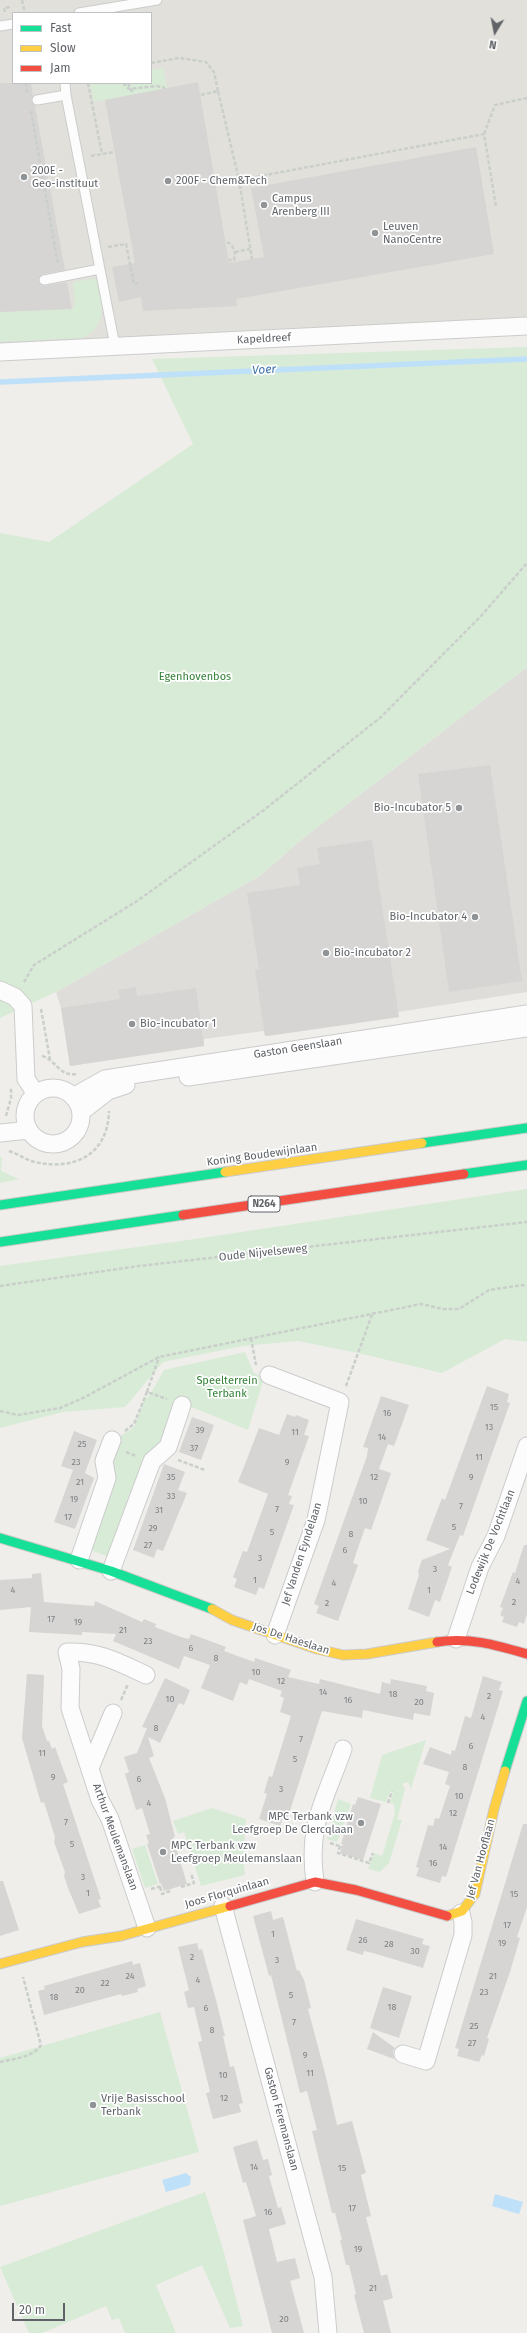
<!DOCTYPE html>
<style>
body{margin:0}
#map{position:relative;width:527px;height:2333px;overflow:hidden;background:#efeeea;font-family:"Fira Sans",sans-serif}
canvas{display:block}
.legend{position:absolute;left:12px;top:12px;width:140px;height:72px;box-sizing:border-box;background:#fff;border:1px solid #bfc1c3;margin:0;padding:5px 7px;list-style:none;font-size:12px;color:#5f6368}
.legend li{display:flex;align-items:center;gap:8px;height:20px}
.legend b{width:20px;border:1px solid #bfc1c3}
.north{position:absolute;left:475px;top:12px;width:40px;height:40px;-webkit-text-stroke:3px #fff;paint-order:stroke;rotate:190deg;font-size:11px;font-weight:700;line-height:16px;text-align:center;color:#5f6368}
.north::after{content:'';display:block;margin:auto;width:14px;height:18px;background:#5f6368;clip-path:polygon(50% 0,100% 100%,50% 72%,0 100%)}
.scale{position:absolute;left:12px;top:2303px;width:53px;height:18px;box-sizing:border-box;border:2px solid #5f6368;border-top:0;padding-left:5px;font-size:12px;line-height:14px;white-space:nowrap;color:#5f6368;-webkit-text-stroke:3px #fff;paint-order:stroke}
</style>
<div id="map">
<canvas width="527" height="2333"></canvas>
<ul class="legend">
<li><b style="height:5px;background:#16e098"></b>Fast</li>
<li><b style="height:5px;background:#ffcf43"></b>Slow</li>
<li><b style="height:5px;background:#f24e42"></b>Jam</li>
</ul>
<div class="north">N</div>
<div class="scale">20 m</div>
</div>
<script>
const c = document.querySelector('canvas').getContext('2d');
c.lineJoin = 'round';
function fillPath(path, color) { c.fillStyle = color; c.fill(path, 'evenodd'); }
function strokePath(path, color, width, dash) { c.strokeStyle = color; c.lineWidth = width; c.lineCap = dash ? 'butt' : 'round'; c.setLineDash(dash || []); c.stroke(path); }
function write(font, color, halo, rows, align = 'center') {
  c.font = font + ' "Fira Sans",sans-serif'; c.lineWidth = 3.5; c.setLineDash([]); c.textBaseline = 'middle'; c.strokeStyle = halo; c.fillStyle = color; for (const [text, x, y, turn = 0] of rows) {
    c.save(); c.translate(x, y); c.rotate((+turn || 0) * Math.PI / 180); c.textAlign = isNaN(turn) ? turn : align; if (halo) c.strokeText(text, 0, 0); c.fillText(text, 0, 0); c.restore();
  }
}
fillPath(new Path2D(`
 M 527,667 L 527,992 L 398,1012 L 399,1017 L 269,1036 L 265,1036 L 264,1031 L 204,1039 L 204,1046 L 70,1066 L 61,1008 L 56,992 L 261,875 L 302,839 Z`), '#dfddda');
fillPath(new Path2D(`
 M 0,0 L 527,0 L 527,326 L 0,352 ZM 13,13 L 151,13 L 151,83 L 13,83 Z`), '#e2e0da');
fillPath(new Path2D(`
 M 163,68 L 167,88 L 94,102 L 90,83 L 151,83 L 151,70 Z
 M 98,278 C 101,304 110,324 82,338 L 0,342 L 0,312 L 72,309 L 75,305 L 73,282 Z
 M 527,347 L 527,667 L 302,839 L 261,875 L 56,992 L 0,1018 L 0,533 L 49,542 L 193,444 L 152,359 Z
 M 0,1157 L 2,1157 L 1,1171 L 19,1179 L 0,1183 Z
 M 527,1189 L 527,1342 L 505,1339 L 442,1373 L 358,1353 L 298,1341 L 243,1346 L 163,1362 L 125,1407 L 63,1412 L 0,1428 L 0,1266 L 188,1240 Z
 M 245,1352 L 254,1373 L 264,1378 L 248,1430 L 182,1403 L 113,1558 L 84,1548 L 113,1441 L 134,1427 L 145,1397 L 148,1398 L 164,1370 Z
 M 426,1740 L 411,1789 L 408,1782 L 402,1784 L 405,1789 L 397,1819 L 402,1820 L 389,1863 L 380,1872 L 368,1869 L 374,1853 L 382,1856 L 395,1813 L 394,1804 L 390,1803 L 393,1792 L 390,1791 L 386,1802 L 370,1798 L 382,1755 Z
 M 338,1799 L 351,1804 L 337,1842 L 327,1839 Z
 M 212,1808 L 246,1819 L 243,1857 L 245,1875 L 201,1886 L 184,1832 L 178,1834 L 173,1821 Z
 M 145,1845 L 158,1884 L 145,1888 L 132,1849 Z
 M 160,2012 L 199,2152 L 0,2206 L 0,2058 Z
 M 205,2192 L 223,2249 L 243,2326 L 230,2328 L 202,2265 L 156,2285 L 176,2333 L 125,2333 L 119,2318 L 112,2320 L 106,2306 L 42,2333 L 29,2333 L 0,2267 Z`), '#d8ebd6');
fillPath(new Path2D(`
 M 186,2173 L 191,2177 L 190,2185 L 166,2192 L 162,2180 Z
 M 495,2194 L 523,2202 L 519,2214 L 492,2206 Z`), '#bfe0f9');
strokePath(new Path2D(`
 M 0,382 L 527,359`), '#bfe0f9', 5.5);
fillPath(new Path2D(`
 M 198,82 L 229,263 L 264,257 L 251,188 L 476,147 L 494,254 L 236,299 L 237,306 L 143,311 L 141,297 L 119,302 L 112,267 L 135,263 L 105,100 Z
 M 0,83 L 31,83 L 33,95 L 31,101 L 35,106 L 65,270 L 42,274 L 38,281 L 40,284 L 45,286 L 67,282 L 72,309 L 0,312 Z
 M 490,765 L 522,981 L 449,992 L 418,774 Z
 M 372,840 L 399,1017 L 265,1036 L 255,969 L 259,969 L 247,893 L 300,885 L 297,868 L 320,864 L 317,848 Z
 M 136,987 L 137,996 L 196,988 L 204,1046 L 70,1066 L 61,1008 L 120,999 L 118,990 Z
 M 487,1386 L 509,1394 L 507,1402 L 510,1403 L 463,1536 L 460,1535 L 448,1565 L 452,1567 L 440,1602 L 435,1600 L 429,1617 L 408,1609 L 419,1575 L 418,1571 L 422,1560 L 450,1549 L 426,1540 L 442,1498 L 445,1500 Z
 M 381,1396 L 409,1405 L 394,1446 L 388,1444 L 379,1469 L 391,1473 L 371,1530 L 365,1528 L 359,1545 L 353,1563 L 358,1565 L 338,1621 L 316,1613 L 319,1606 L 314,1604 L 367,1456 L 368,1448 L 363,1447 Z
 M 287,1414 L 295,1417 L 296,1415 L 309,1420 L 304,1435 L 309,1436 L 288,1495 L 292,1496 L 289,1504 L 294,1505 L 264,1589 L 259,1587 L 256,1595 L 234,1587 L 237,1579 L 233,1577 L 243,1551 L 247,1552 L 268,1494 L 238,1482 L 259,1428 L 279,1435 Z
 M 192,1417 L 214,1425 L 201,1460 L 179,1452 Z
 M 74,1431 L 97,1440 L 85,1473 L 94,1478 L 75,1529 L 54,1522 L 73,1470 L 61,1466 Z
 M 164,1464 L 185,1472 L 178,1490 L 187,1493 L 163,1551 L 157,1549 L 154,1558 L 133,1550 Z
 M 524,1545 L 527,1545 L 527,1614 L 524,1624 L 519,1622 L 517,1627 L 502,1622 L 504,1617 L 500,1615 L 503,1608 L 500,1607 L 513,1572 L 515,1573 Z
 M 41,1573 L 44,1602 L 94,1606 L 95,1601 L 142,1622 L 144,1619 L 156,1624 L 155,1627 L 181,1637 L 189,1639 L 191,1634 L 226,1647 L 224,1651 L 254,1662 L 255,1658 L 291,1670 L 288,1677 L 319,1684 L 320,1679 L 380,1694 L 382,1682 L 390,1684 L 391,1679 L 427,1686 L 426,1691 L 434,1693 L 430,1716 L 414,1713 L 413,1720 L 363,1710 L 362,1718 L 322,1711 L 287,1820 L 283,1818 L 280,1826 L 259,1819 L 267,1794 L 264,1793 L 269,1776 L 272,1777 L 291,1716 L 280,1712 L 284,1698 L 280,1696 L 282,1691 L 249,1679 L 247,1685 L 240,1682 L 233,1701 L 201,1688 L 210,1665 L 184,1656 L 179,1669 L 113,1641 L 116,1634 L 82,1632 L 82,1635 L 29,1632 L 31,1607 L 0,1610 L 0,1580 L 32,1578 L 32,1574 Z
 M 27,1674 L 44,1675 L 42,1726 L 47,1741 L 49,1741 L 52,1749 L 55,1747 L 68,1782 L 63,1784 L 101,1899 L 98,1900 L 101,1907 L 79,1914 L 68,1888 L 64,1876 L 65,1872 L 54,1842 L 55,1837 L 44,1802 L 41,1803 L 22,1738 Z
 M 483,1676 L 502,1682 L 499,1690 L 503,1691 L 446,1877 L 442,1876 L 440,1883 L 416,1876 L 419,1868 L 416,1867 L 428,1825 L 433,1826 L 435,1818 L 439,1819 L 450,1786 L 445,1784 L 449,1772 L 423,1764 L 430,1747 L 451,1755 L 452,1750 L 455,1751 L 465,1716 L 471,1718 Z
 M 165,1678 L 190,1690 L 184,1705 L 179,1703 L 160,1743 L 148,1737 L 154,1756 L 149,1758 L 165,1798 L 175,1837 L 173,1837 L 187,1884 L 164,1891 L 161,1883 L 160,1884 L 147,1844 L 149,1843 L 146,1835 L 150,1834 L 142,1808 L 136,1810 L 125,1774 L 129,1772 L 124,1757 L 137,1753 L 147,1728 L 142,1727 Z
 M 358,1797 L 381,1804 L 363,1860 L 340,1853 L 343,1844 L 341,1844 L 353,1804 L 355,1805 Z
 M 523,1824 L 527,1824 L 527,1907 L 517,1937 L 520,1938 L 510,1972 L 487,2038 L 489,2039 L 484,2056 L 482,2055 L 479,2062 L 457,2056 L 459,2049 L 455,2048 Z
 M 0,1881 L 3,1881 L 19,1930 L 0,1936 Z
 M 271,1911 L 273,1920 L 283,1917 L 297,1971 L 299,1970 L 304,1980 L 311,2008 L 308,2009 L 326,2077 L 337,2125 L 352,2121 L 366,2173 L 361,2175 L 371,2216 L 366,2217 L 381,2276 L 387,2274 L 393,2298 L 383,2301 L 391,2333 L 364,2333 L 354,2295 L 356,2294 L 349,2265 L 346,2265 L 340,2240 L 342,2240 L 335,2213 L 332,2213 L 312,2131 L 317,2130 L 307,2091 L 300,2093 L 271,1975 L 269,1976 L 253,1916 Z
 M 356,1919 L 424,1939 L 422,1944 L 430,1946 L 423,1968 L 373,1953 L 364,1951 L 363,1955 L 346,1950 Z
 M 197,1943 L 199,1950 L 202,1949 L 216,2000 L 225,2036 L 223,2036 L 230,2067 L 234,2066 L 243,2103 L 239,2104 L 241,2112 L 213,2119 L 206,2093 L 210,2092 L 198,2042 L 202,2041 L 194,2007 L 188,2008 L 184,1992 L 189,1990 L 178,1947 Z
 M 132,1961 L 133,1965 L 140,1963 L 146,1986 L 137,1989 L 138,1992 L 122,1996 L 121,1994 L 44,2015 L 38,1991 L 45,1989 L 44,1986 Z
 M 383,1987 L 412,1996 L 399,2038 L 370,2028 Z
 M 373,2032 L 395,2048 L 393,2051 L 394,2059 L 367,2049 Z
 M 257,2140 L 263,2160 L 268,2159 L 272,2175 L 269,2176 L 278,2208 L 281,2207 L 286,2224 L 269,2229 L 277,2262 L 295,2258 L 300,2278 L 290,2281 L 304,2333 L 272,2333 L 243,2220 L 256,2216 L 246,2182 L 243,2183 L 233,2147 Z`), '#d6d5d3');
const lane = new Path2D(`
 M 79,13 L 157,0
 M 0,26 L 13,24
 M 65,83 L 66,95
 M 37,100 L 66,95 L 115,346
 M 44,280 L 100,269`);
const street = new Path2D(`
 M 0,352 L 527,326
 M 0,990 L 15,997 L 23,1006 L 26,1079 L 36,1094
 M 188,1077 L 527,1028
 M25 1116a28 28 0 1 1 56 0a28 28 0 1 1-56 0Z
 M 73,1097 L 105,1079 L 527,1014
 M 81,1112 L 108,1091 L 126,1085
 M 0,1133 L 29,1130
 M 269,1375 L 340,1402 L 316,1520 L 275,1635
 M 79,1560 L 107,1478 L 104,1461 L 112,1440
 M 111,1571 L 152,1461 L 168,1447 L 182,1405
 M 456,1639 L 480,1567 L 496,1536 L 527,1446
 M 146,1675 C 118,1662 99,1651 67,1652 L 71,1669 L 70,1708 L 100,1800 L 110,1819 L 147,1928
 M 90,1768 L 113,1713
 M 315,1882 C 307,1824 325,1801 343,1749
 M 223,1906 L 323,2277 L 328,2333
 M 403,2054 L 426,2061 L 463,1935 L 463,1922 L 461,1913`);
const fast = new Path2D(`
 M 422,1143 L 527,1128
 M 464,1174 L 527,1165
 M 0,1205 L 225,1172
 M 0,1242 L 183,1215
 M 0,1538 L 111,1571 L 212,1609
 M 505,1771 L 527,1701`);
const slow = new Path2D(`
 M 225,1172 L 422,1143
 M 212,1609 L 232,1620 L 317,1649 L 343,1655 L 367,1654 L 437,1642
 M 447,1916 L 462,1911 L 475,1894 L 494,1809 L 505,1771
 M 0,1964 L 82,1942 L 121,1936 L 230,1906`);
const jam = new Path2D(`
 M 183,1215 L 464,1174
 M 437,1642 C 469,1637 496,1645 527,1654
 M 230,1906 L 315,1882 L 356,1890 L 447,1916`);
strokePath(lane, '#cbcccc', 11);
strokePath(street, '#cbcccc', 19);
strokePath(fast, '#cacacb', 11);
strokePath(slow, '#cacacb', 11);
strokePath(jam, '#cacacb', 11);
strokePath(new Path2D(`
 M 22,0 L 25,13
 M 5,12 L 4,8 L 10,7
 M 151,63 L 179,58 L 206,62 L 214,72 L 218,91
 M 26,83 L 27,93
 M 88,83 L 102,154
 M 123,83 L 129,89 L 157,86 L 165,88
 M 128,83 L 133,94
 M 201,95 L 218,91 L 239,180 L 252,259
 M 31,111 L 58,264
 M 484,134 L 495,105 L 527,98
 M 91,156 L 114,152
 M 239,180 L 484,134 L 496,206
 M 227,242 L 231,244 L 235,252 L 234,260 L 229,260
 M 108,247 L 126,244 L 134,284 L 138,283
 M 235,252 L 250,249
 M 24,982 L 34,965 L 137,901 L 264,810 L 381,717 L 481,616 L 527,563
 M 41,1009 L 50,1059
 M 42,1056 C 57,1060 58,1077 78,1074
 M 6,1116 L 11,1098 L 11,1088
 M 9,1151 C 18,1154 26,1160 35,1162 C 74,1171 108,1155 109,1111
 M 0,1286 L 139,1266 L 527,1222
 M 251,1338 L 256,1365
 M 346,1386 L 373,1312
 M 147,1392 L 159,1357
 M 0,1411 L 18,1415 L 60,1408 L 85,1397 L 159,1357 L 421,1304 L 443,1309 L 459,1309 L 489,1290 L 523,1285 L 527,1286
 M 125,1431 L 134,1424 L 147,1392 L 167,1399
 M 126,1452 L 136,1456
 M 178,1460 L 205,1470
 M 121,1700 L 128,1684
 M 388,1803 L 392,1791
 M 330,1843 L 342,1847
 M 340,1846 L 338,1853 L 369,1863 L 373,1853
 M 160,1887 L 162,1894 L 170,1891
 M 181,1887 L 194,1883 L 191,1873
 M 151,1889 L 163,1886
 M 0,2062 C 13,2059 34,2057 41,2045 L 23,1977`), '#cacfcc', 2.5, [4, 2]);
strokePath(lane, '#fdfcfc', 9);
strokePath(street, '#fdfcfc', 17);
strokePath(fast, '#16e098', 9);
strokePath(slow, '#ffcf43', 9);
strokePath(jam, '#f24e42', 9);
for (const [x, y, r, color] of [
 [24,177,4,"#919496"],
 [168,181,4,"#919496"],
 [264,205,4,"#919496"],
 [375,233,4,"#919496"],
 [459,808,4,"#919496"],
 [475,917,4,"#919496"],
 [326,953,4,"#919496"],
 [132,1024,4,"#919496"],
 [361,1823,4,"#919496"],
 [163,1852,4,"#919496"],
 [93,2105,4,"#919496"]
]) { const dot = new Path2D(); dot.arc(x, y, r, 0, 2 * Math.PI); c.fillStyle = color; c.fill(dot); strokePath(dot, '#fff', 1.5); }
write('9px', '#7e8184', null, [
 ["15",494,1407],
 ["16",387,1413],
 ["13",489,1427],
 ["39",200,1430],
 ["11",295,1432],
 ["14",382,1437],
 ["25",82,1444],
 ["37",194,1448],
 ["11",479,1457],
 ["23",76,1462],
 ["9",287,1462],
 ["35",171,1477],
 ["12",374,1477],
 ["9",471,1477],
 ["21",80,1482],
 ["33",171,1496],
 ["19",74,1499],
 ["10",363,1501],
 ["7",461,1506],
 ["7",277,1509],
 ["31",159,1510],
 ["17",68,1517],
 ["5",454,1527],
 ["29",153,1528],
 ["5",272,1532],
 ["8",351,1534],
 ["27",148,1545],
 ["6",345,1550],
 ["3",260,1558],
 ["3",435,1569],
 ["1",255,1580],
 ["4",518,1581],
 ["4",334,1583],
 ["4",13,1590],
 ["1",429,1590],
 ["2",514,1602],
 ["2",327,1603],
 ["17",51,1619],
 ["19",78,1622],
 ["21",123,1630],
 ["23",148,1641],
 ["6",191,1648],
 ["8",216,1658],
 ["10",256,1672],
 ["12",281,1681],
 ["14",323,1692],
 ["18",393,1694],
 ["2",489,1696],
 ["10",170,1699],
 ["16",348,1700],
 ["20",419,1702],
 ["4",483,1717],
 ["8",156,1728],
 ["7",301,1739],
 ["6",471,1746],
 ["11",42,1753],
 ["5",295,1759],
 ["8",465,1767],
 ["9",53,1777],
 ["6",139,1779],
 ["3",281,1789],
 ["10",459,1796],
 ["4",149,1803],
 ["12",453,1813],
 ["7",66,1822],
 ["5",72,1844],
 ["14",443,1847],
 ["16",433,1863],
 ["3",83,1877],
 ["1",88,1893],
 ["15",514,1894],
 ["17",507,1925],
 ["1",273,1934],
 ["26",363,1940],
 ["19",502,1943],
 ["28",389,1944],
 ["30",415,1951],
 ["2",192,1957],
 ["3",277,1960],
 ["24",130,1976],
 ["21",493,1976],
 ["4",198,1980],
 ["22",105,1983],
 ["20",80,1990],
 ["23",484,1992],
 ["5",291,1995],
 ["18",54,1997],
 ["18",392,2007],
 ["6",206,2008],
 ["7",294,2022],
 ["25",474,2026],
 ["8",212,2030],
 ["27",472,2043],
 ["9",305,2055],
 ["11",310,2073],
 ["10",223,2075],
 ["12",224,2098],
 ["14",254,2167],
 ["15",342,2168],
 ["17",352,2208],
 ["16",268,2212],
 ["19",358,2249],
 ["21",373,2288],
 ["20",284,2319]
]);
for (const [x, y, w] of [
 [264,1204,32]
]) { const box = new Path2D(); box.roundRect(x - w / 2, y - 8, w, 16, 3); c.fillStyle = '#fff'; c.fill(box); strokePath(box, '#5f6368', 1); }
write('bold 10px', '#5f6368', null, [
 ["N264",264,1204]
]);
write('11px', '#5f6368', '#fff', [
 ["200E -",32,171],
 ["Geo-instituut",32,184],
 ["200F - Chem&Tech",176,181],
 ["Campus",272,199],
 ["Arenberg III",272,212],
 ["Leuven",383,227],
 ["NanoCentre",383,240],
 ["Bio-Incubator 5",451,808,"right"],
 ["Bio-Incubator 4",467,917,"right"],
 ["Bio-incubator 2",334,953],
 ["Bio-incubator 1",140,1024],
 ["MPC Terbank vzw",353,1817,"right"],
 ["Leefgroep De Clercqlaan",353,1830,"right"],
 ["MPC Terbank vzw",171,1846],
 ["Leefgroep Meulemanslaan",171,1859],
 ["Vrije Basisschool",101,2099],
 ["Terbank",101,2112]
], 'left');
write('11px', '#5f6368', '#fff', [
 ["Kapeldreef",264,339,-3],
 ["Gaston Geenslaan",298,1048,-9],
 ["Koning Boudewijnlaan",262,1155,-8],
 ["Oude Nijvelseweg",263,1253,-6],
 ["Lodewijk De Vochtlaan",491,1542,-68],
 ["Jef Vanden Eyndelaan",302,1554,-72],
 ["Jos De Haeslaan",291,1639,18],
 ["Arthur Meulemanslaan",115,1837,70],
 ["Jef Van Hooflaan",481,1859,-75],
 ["Joos Florquinlaan",227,1893,-16],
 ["Gaston Feremanslaan",281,2119,75]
]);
write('11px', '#348238', '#fff', [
 ["Egenhovenbos",195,677],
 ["Speelterrein",227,1381],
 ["Terbank",227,1394]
]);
write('italic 12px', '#4174aa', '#fff', [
 ["Voer",264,370,-3]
]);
</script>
